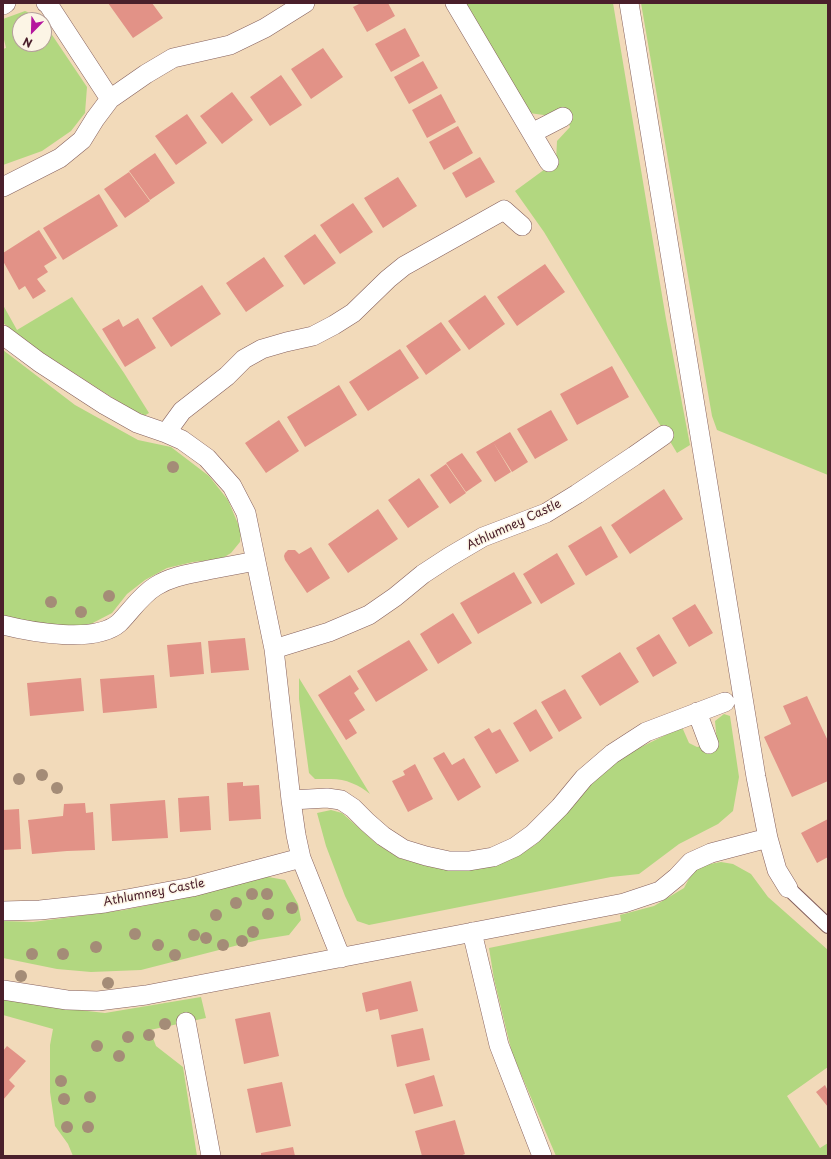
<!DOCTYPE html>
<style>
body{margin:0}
#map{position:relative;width:831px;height:1159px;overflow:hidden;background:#f2daba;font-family:"Playpen Sans",sans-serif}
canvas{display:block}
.frame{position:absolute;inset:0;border:4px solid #4a1f2b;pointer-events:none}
.north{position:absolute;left:12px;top:12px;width:40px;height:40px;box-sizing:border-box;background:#fcf5e5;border:1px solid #b59f9b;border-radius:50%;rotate:203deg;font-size:11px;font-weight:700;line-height:16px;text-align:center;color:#4a1f2b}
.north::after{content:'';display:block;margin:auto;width:14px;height:18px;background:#b5179e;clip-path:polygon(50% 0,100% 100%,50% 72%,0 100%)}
</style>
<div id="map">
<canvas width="831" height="1159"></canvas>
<div class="frame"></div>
<div class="north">N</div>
</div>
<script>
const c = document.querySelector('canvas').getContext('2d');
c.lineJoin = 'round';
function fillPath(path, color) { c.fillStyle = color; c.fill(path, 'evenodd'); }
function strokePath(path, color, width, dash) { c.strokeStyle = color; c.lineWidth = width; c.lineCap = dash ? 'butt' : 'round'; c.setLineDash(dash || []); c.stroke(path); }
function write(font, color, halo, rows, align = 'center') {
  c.font = font + ' "Playpen Sans",sans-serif'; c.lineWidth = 3; c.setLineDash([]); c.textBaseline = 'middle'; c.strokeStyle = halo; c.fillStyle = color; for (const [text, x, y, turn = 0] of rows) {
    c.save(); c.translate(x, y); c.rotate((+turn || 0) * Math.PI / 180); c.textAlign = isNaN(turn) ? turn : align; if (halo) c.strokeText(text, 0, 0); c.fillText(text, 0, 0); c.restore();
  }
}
fillPath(new Path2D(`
 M 466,3 L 613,3 L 666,319 L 690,445 L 677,453 L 544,232 L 515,191 L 556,161 L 557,141 L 570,127 L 564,110 L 551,116 L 529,113 Z
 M 641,3 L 828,3 L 828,475 L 717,430 L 712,416 Z
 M 25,11 L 40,17 L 42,20 L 20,20 L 20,44 L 44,44 L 44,23 L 87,87 L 85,113 L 71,131 L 42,151 L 3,165 L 3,49 L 6,48 L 3,35 L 3,19 Z
 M 72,297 L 124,373 L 149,413 L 144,416 L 142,414 L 136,412 L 116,400 L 40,351 L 3,323 L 3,305 L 17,330 Z
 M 3,350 L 75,405 L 138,440 L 171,447 L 209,476 L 228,500 L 241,531 L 240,542 L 231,553 L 221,559 L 193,562 L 167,568 L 145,580 L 127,594 L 112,613 L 87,626 L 53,625 L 3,617 Z
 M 299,678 L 370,794 C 359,785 346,779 331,779 C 325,779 320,779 315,779 L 309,773 L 299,699 Z
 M 724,714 L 730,716 L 739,777 L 733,811 L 718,824 L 679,844 L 639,874 L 611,877 L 369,925 L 357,921 L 345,896 L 326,846 L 317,813 L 331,810 L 342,813 L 377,844 L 399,858 L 431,867 L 461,869 L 486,867 L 508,861 L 535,845 L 587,788 L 612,764 L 639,748 L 682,727 L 689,743 L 697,747 L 717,743 L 715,721 Z
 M 721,862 L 733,864 L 751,874 L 768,897 L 828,950 L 828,1067 L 787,1096 L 820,1148 L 828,1143 L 828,1156 L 556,1156 L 512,1053 L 494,979 L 489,948 L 621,921 L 620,915 L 654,906 L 684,888 L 693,871 L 704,865 Z
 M 263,876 L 285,880 L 298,904 L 301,920 L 289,935 L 258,940 L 141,970 L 91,972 L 57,969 L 3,958 L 3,921 L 33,922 L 124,910 L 193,896 Z
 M 201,997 L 206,1018 L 150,1030 L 156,1046 L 183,1067 L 197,1156 L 73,1156 L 68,1144 L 55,1126 L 50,1092 L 50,1045 L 53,1029 L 3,1015 L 3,998 L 61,1008 L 105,1013 Z`), '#b2d780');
fillPath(new Path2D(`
 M 108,3 L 152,3 L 163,18 L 133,38 Z
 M 361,3 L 388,3 L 395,16 L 367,32 L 353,7 Z
 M 405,28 L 420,56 L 391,72 L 375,44 Z
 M 323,48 L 343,77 L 311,99 L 291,69 Z
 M 423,61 L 438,88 L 409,104 L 394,77 Z
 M 281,75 L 302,105 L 270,126 L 250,97 Z
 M 232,92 L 253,120 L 222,144 L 200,116 Z
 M 441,94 L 456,122 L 427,138 L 412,110 Z
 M 187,114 L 207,143 L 176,165 L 155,136 Z
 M 458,126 L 473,153 L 444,170 L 429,142 Z
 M 155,153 L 175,183 L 150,200 L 129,171 Z
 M 480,157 L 495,182 L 466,198 L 452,173 Z
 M 129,172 L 150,201 L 125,218 L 104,189 Z
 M 398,177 L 417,206 L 383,228 L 364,198 Z
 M 99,194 L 118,226 L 63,260 L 43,228 Z
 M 353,203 L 373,232 L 340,254 L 320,225 Z
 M 39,230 L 57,258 L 44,266 L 48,272 L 37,279 L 46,291 L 33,299 L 25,286 L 19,290 L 3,261 L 3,253 Z
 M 315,234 L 336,263 L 304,285 L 284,256 Z
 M 264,257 L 284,286 L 246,312 L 226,283 Z
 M 545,264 L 565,292 L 517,326 L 497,297 Z
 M 202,285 L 221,314 L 171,347 L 152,318 Z
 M 485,295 L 505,324 L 469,350 L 448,321 Z
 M 138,318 L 156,348 L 125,367 L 102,329 L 119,319 L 123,327 Z
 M 441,322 L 461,350 L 426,375 L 406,346 Z
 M 400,349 L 419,378 L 368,411 L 349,382 Z
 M 612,366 L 629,397 L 577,425 L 560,394 Z
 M 339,385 L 357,415 L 305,447 L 287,417 Z
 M 551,410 L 568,440 L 535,459 L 517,429 Z
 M 279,420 L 299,451 L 266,473 L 245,443 Z
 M 510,432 L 528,462 L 512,472 L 493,442 Z
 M 493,442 L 511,472 L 495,482 L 476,452 Z
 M 462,453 L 482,481 L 466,492 L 446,463 Z
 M 446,464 L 466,493 L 450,504 L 430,475 Z
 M 419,478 L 439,507 L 408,528 L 388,500 Z
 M 664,489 L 683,519 L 630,554 L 611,525 Z
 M 378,509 L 398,539 L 348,573 L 328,544 Z
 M 601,526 L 618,557 L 586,576 L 568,546 Z
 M 311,547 L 330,578 L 307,593 L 285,560 L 284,556 L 285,553 L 288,550 L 295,550 L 299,554 Z
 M 557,553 L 575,584 L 541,604 L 523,574 Z
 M 514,572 L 532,603 L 478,634 L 460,603 Z
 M 695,604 L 713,633 L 689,647 L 672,618 Z
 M 453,613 L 472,643 L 438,664 L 420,634 Z
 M 659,634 L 677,663 L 653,677 L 636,648 Z
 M 245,638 L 249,670 L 211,673 L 208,641 Z
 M 409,640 L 428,670 L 376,702 L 357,671 Z
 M 201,642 L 204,674 L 170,677 L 167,645 Z
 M 620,652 L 639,682 L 600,706 L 581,676 Z
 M 154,675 L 157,708 L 103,713 L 100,679 Z
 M 350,675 L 359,689 L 354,693 L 365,710 L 349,720 L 357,733 L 346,740 L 318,695 Z
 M 81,678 L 84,711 L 30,716 L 27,683 Z
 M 565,689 L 582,718 L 559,732 L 541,702 Z
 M 807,696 L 828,741 L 828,781 L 792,797 L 764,737 L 791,724 L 783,706 Z
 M 536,709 L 553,738 L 530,752 L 513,723 Z
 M 489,728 L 492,733 L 500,729 L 519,761 L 496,774 L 474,737 Z
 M 444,752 L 452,765 L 464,758 L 481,787 L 458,801 L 433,758 Z
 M 415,764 L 433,799 L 408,812 L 392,781 L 405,775 L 403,771 Z
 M 243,782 L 243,786 L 259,785 L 261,819 L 229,821 L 227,783 Z
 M 209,796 L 211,830 L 180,832 L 178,798 Z
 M 165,800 L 168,838 L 112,841 L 110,804 Z
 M 85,803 L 86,813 L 93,812 L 95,850 L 67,851 L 32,854 L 28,820 L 63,816 L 64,804 Z
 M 19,809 L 21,849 L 3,850 L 3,810 Z
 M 828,819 L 828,857 L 817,863 L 801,833 Z
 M 411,981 L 418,1011 L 380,1020 L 378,1009 L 366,1012 L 362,993 Z
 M 270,1012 L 279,1056 L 244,1064 L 235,1019 Z
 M 423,1028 L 430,1060 L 397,1067 L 391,1035 Z
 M 7,1046 L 26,1061 L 9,1080 L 15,1086 L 3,1100 L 3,1051 Z
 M 434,1075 L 443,1106 L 414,1114 L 405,1084 Z
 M 282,1082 L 291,1126 L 256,1133 L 247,1089 Z
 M 825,1085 L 827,1089 L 828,1089 L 828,1107 L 816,1092 Z
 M 455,1120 L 465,1154 L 460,1156 L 422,1156 L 415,1131 Z
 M 293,1147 L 295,1156 L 261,1156 L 261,1153 Z`), '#e29287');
const pedestrian = new Path2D(`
 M 788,888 L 828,926`);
const minor = new Path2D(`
 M 46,3 L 48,4 L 110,99
 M 455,3 L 549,162
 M 629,3 L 756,777 L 768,838 L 777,870 L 788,888
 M 3,5 L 6,3
 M 532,133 L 563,117
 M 3,187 L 60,158 L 82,140 L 95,119 L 110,99 L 146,74 L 173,58 L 230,45 L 265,28 L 305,3
 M 3,335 L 39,362 L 105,405 L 137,423 L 166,433 L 182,440 L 207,458 L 232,486 L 246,513 L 274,649 L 291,800 L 296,835 L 301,858 L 341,958
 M 166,433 L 182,411 L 227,376 L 244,359 L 262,349 L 286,342 L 313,336 L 334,325 L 353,313 L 388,279 L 404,266 L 504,210 L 522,226
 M 3,625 C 31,632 95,644 119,623 C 131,611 141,595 156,586 C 172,576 190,574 208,570 C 224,567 240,564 256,561
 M 274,649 L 329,632 L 369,615 L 395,597 L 423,574 L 449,557 L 483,537 L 546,513 L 577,494 L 634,456 L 664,435
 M 697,712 L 709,744
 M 291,800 L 327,798 L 341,800 L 353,808 L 367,822 L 383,836 L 403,849 L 426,856 L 449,861 L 469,861 L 493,857 L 515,847 L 533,834 L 560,807 L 584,778 L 612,754 L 646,732 L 725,702
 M 3,911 L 40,910 L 105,903 L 192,887 L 301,858
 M 472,932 L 499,1045 L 542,1156
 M 3,990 L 67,1000 L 98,1001 L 146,995 L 624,903 L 660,891 L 677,877 L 691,862 L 711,853 L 768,838
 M 186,1022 L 211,1156`);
strokePath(pedestrian, '#85605d', 16);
strokePath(minor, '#85605d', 20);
strokePath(pedestrian, '#fff', 14);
strokePath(minor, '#fff', 19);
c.fillStyle = '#a48c77';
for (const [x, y] of [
 [173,467],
 [109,596],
 [51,602],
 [81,612],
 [42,775],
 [19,779],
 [57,788],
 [252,894],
 [267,894],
 [236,903],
 [292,908],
 [268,914],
 [216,915],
 [253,932],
 [135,934],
 [194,935],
 [206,938],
 [242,941],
 [158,945],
 [223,945],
 [96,947],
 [32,954],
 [63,954],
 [175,955],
 [21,976],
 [108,983],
 [165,1024],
 [149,1035],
 [128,1037],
 [97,1046],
 [119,1056],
 [61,1081],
 [90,1097],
 [64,1099],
 [67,1127],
 [88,1127]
]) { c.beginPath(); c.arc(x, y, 6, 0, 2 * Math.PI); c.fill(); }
write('12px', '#4a1f2b', '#fcf5e5', [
 ["Athlumney Castle",514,525,-25],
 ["Athlumney Castle",154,893,-11]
]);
</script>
